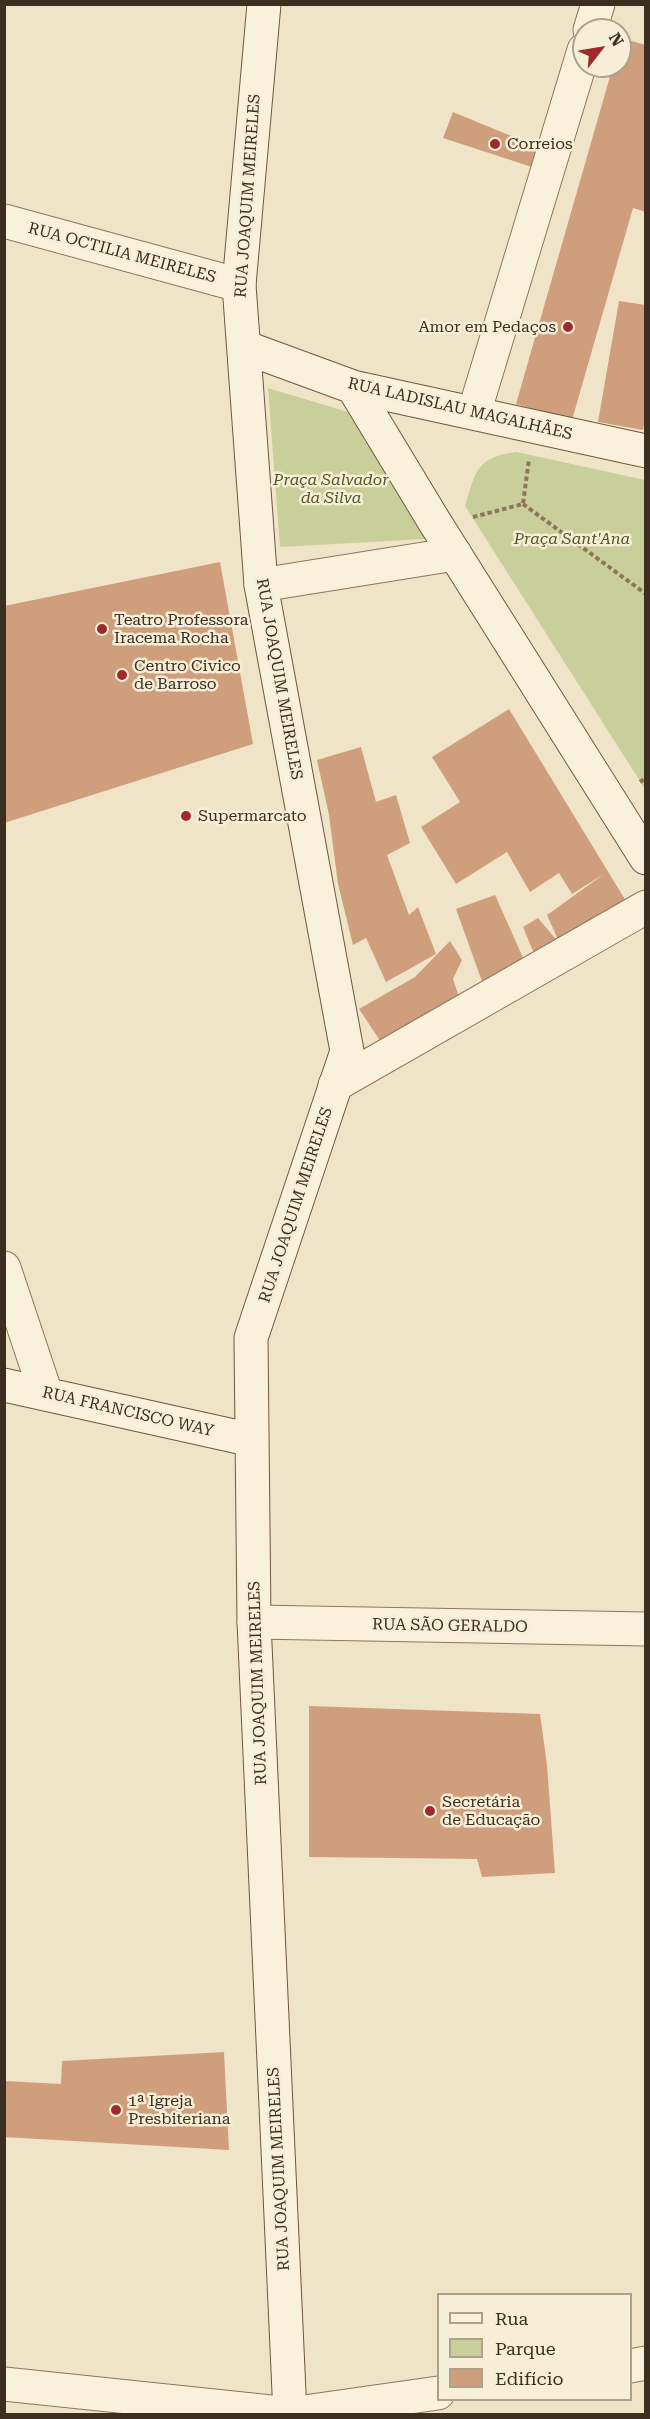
<!DOCTYPE html>
<meta charset="utf-8">
<style>
body{margin:0}
#map{position:relative;width:650px;height:2419px;overflow:hidden;background:#f0e4c8;font-family:"Roboto Serif",serif}
canvas{display:block}
.frame{position:absolute;inset:0;border:6px solid #3d2e20;pointer-events:none}
.legend{position:absolute;left:437px;top:2293px;width:195px;height:108px;box-sizing:border-box;background:#f7eed8;border:2px solid #ada18e;margin:0;padding:8px 10px;list-style:none;font-size:18px;color:#3d2e20}
.legend li{display:flex;align-items:center;gap:12px;height:30px}
.legend b{width:30px;border:2px solid #ada18e}
.north{position:absolute;left:572px;top:18px;width:60px;height:60px;box-sizing:border-box;background:#f7eed8;border:2px solid #ada18e;border-radius:50%;rotate:59deg;font-size:16px;font-weight:700;line-height:24px;text-align:center;color:#3d2e20}
.north::after{content:'';display:block;margin:auto;width:21px;height:27px;background:#9e2a2b;clip-path:polygon(50% 0,100% 100%,50% 72%,0 100%)}
</style>
<div id="map">
<canvas width="650" height="2419"></canvas>
<div class="frame"></div>
<ul class="legend">
<li><b style="height:8px;background:#faf1dc"></b>Rua</li>
<li><b style="height:16px;background:#c9cf9b"></b>Parque</li>
<li><b style="height:16px;background:#cf9f7d"></b>Edifício</li>
</ul>
<div class="north">N</div>
</div>
<script>
const c = document.querySelector('canvas').getContext('2d');
c.lineJoin = 'round';
function fillPath(path, color) { c.fillStyle = color; c.fill(path, 'evenodd'); }
function strokePath(path, color, width, dash) { c.strokeStyle = color; c.lineWidth = width; c.lineCap = dash ? 'butt' : 'round'; c.setLineDash(dash || []); c.stroke(path); }
function write(font, color, halo, rows, align = 'center') {
  c.font = font + ' "Roboto Serif",serif'; c.lineWidth = 5; c.setLineDash([]); c.textBaseline = 'middle'; c.strokeStyle = halo; c.fillStyle = color; for (const [text, x, y, turn = 0] of rows) {
    c.save(); c.translate(x, y); c.rotate((+turn || 0) * Math.PI / 180); c.textAlign = isNaN(turn) ? turn : align; if (halo) c.strokeText(text, 0, 0); c.fillText(text, 0, 0); c.restore();
  }
}
fillPath(new Path2D(`
 M 268,388 L 348,412 L 425,539 L 280,547 Z
 M 517,452 L 645,480 L 645,789 L 465,506 C 476,471 476,457 517,452 Z`), '#c9cf9b');
fillPath(new Path2D(`
 M 621,38 L 646,45 L 646,212 L 633,208 L 572,420 L 516,404 L 613,66 L 620,66 Z
 M 453,112 L 545,150 L 535,168 L 443,138 Z
 M 619,301 L 646,305 L 646,416 L 643,430 L 598,422 Z
 M 220,562 L 253,744 L 4,823 L 4,606 Z
 M 509,709 L 629,906 L 540,968 L 523,927 L 538,918 L 560,944 L 547,915 L 604,874 L 572,894 L 559,873 L 530,892 L 507,852 L 456,884 L 421,827 L 460,802 L 432,757 Z
 M 361,747 L 376,802 L 396,795 L 410,843 L 387,855 L 409,915 L 418,907 L 436,954 L 386,982 L 366,938 L 353,945 L 338,884 L 329,815 L 317,760 Z
 M 495,895 L 525,962 L 484,987 L 456,909 Z
 M 450,941 L 462,960 L 453,979 L 459,997 L 389,1054 L 359,1009 L 415,977 Z
 M 309,1706 L 540,1714 L 547,1765 L 555,1873 L 482,1877 L 477,1859 L 309,1857 Z
 M 224,2052 L 229,2150 L 4,2137 L 4,2081 L 61,2084 L 62,2061 Z`), '#cf9f7d');
const street = new Path2D(`
 M 590,30 L 598,4
 M 4,221 L 239,285
 M 474,413 L 584,50
 M 261,585 L 455,554
 M 335,1085 L 646,907
 M 4,1268 L 46,1394
 M 254,1622 L 646,1629
 M 630,2366 L 646,2363
 M 4,2384 L 290,2414 L 438,2393`);
const secondary = new Path2D(`
 M 264,4 L 239,285 L 261,585 L 347,1051 L 251,1338 L 254,1622 L 290,2414
 M 244,347 L 353,387 L 646,451
 M 353,387 L 434,521 L 646,858
 M 4,1385 L 252,1440`);
strokePath(street, '#8d765c', 35);
strokePath(secondary, '#6f573f', 35);
strokePath(new Path2D(`
 M 523,504 L 646,594
 M 473,517 L 523,504 L 529,459
 M 640,782 L 646,778`), '#8d765c', 4, [4.5, 3]);
strokePath(street, '#faf1dc', 33);
strokePath(secondary, '#faf1dc', 33);
for (const [x, y, r, color] of [
 [495,144,6,"#9e2a2b"],
 [568,327,6,"#9e2a2b"],
 [102,629,6,"#9e2a2b"],
 [122,675,6,"#9e2a2b"],
 [186,816,6,"#9e2a2b"],
 [430,1811,6,"#9e2a2b"],
 [116,2110,6,"#9e2a2b"]
]) { const dot = new Path2D(); dot.arc(x, y, r, 0, 2 * Math.PI); c.fillStyle = color; c.fill(dot); strokePath(dot, '#f7eed8', 2); }
write('16px', '#3d2e20', '#f7eed8', [
 ["Correios",507,144],
 ["Amor em Pedaços",556,327,"right"],
 ["Teatro Professora",114,620],
 ["Iracema Rocha",114,638],
 ["Centro Civico",134,666],
 ["de Barroso",134,684],
 ["Supermarcato",198,816],
 ["Secretária",442,1802],
 ["de Educação",442,1820],
 ["1ª Igreja",128,2101],
 ["Presbiteriana",128,2119]
], 'left');
write('16px', '#3d2e20', '#f7eed8', [
 ["RUA JOAQUIM MEIRELES",248,196,-86],
 ["RUA OCTILIA MEIRELES",122,253,15],
 ["RUA LADISLAU MAGALHÃES",460,409,13],
 ["RUA JOAQUIM MEIRELES",279,679,80],
 ["RUA JOAQUIM MEIRELES",296,1205,-72],
 ["RUA FRANCISCO WAY",128,1412,13],
 ["RUA SÃO GERALDO",450,1626,1],
 ["RUA JOAQUIM MEIRELES",258,1683,-92],
 ["RUA JOAQUIM MEIRELES",279,2169,-93]
]);
write('italic 16px', '#4d5a26', '#f7eed8', [
 ["Praça Salvador",331,480],
 ["da Silva",331,498],
 ["Praça Sant'Ana",572,539]
]);
</script>
